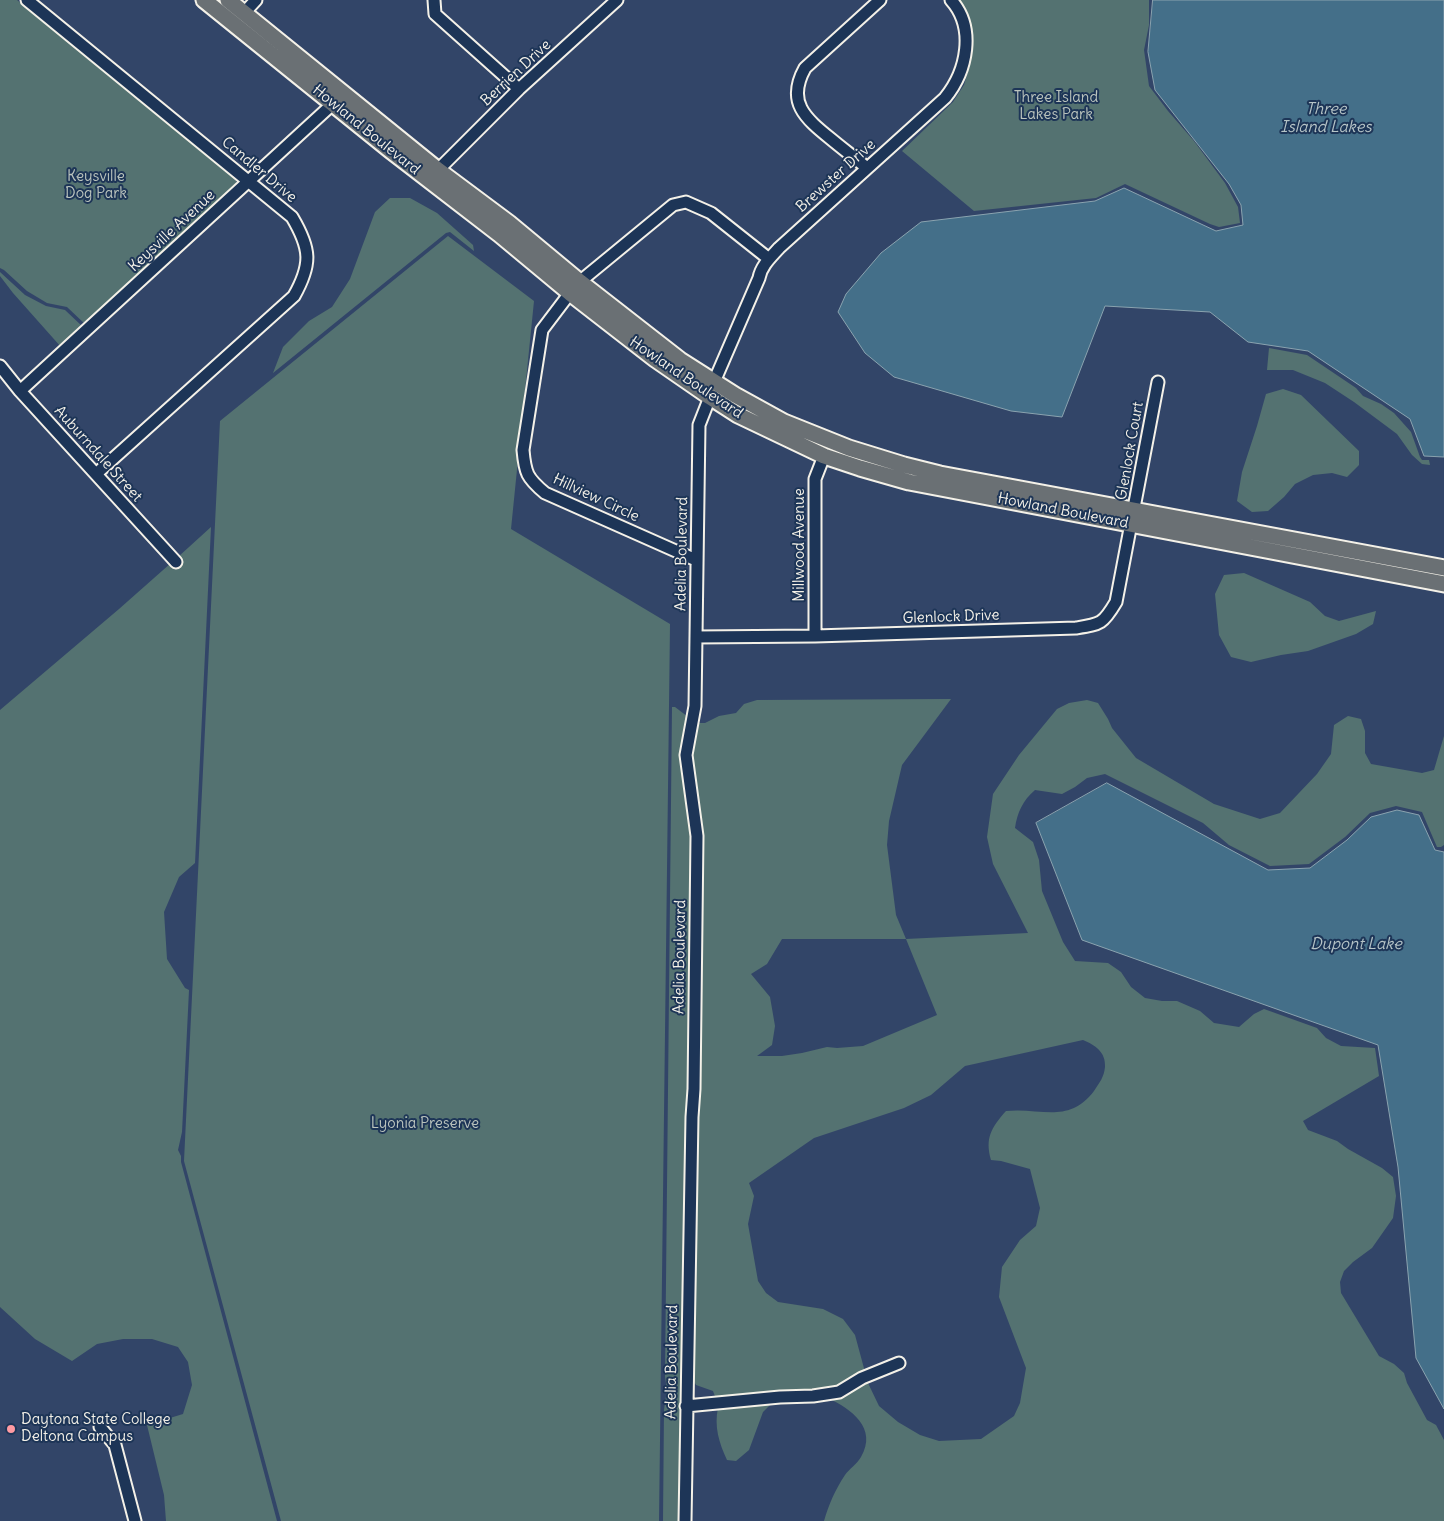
<!DOCTYPE html>
<style>
body{margin:0}
canvas{display:block;background:#324568}
</style>
<canvas width="1444" height="1521"></canvas>
<script>
const c = document.querySelector('canvas').getContext('2d');
c.lineJoin = 'round';
function fillPath(path, color) { c.fillStyle = color; c.fill(path, 'evenodd'); }
function strokePath(path, color, width, dash) { c.strokeStyle = color; c.lineWidth = width; c.lineCap = dash ? 'butt' : 'round'; c.setLineDash(dash || []); c.stroke(path); }
function write(font, color, halo, rows, align = 'center') {
  c.font = font + ' Delius,sans-serif'; c.lineWidth = 4; c.setLineDash([]); c.textBaseline = 'middle'; c.strokeStyle = halo; c.fillStyle = color; for (const [text, x, y, turn = 0] of rows) {
    c.save(); c.translate(x, y); c.rotate((+turn || 0) * Math.PI / 180); c.textAlign = isNaN(turn) ? turn : align; if (halo) c.strokeText(text, 0, 0); c.fillText(text, 0, 0); c.restore();
  }
}
fillPath(new Path2D(`
 M 0,0 L 17,0 L 236,176 L 236,188 L 86,325 L 67,307 L 47,303 L 27,291 L 4,270 L 0,268 Z
 M 953,0 L 1149,0 L 1149,25 L 1144,50 L 1149,86 L 1168,111 L 1194,141 L 1225,183 L 1238,207 L 1240,223 L 1219,227 L 1210,224 L 1125,184 L 1096,198 L 974,211 L 902,151 L 953,102 L 964,85 L 971,61 L 971,40 Z
 M 390,198 L 410,198 L 437,213 L 473,245 L 474,251 L 450,232 L 446,233 L 273,373 L 283,347 L 309,321 L 332,307 L 350,279 L 375,212 Z
 M 448,236 L 534,301 L 511,529 L 670,624 L 659,1521 L 281,1521 L 184,1161 L 220,421 Z
 M 0,272 L 25,295 L 46,306 L 65,310 L 83,327 L 61,347 L 13,293 L 0,276 Z
 M 1269,348 L 1307,355 L 1356,388 L 1363,396 L 1381,404 L 1394,413 L 1411,432 L 1420,457 L 1422,460 L 1429,460 L 1430,465 L 1422,464 L 1412,455 L 1397,434 L 1354,402 L 1325,383 L 1293,370 L 1267,370 Z
 M 1283,389 L 1301,395 L 1359,451 L 1359,465 L 1347,477 L 1332,473 L 1313,475 L 1295,484 L 1284,497 L 1268,511 L 1252,512 L 1237,501 L 1242,472 L 1257,426 L 1266,394 Z
 M 211,527 L 195,863 L 179,877 L 164,912 L 167,959 L 185,988 L 189,990 L 182,1132 L 178,1150 L 181,1156 L 181,1162 L 277,1521 L 166,1521 L 164,1495 L 147,1425 L 183,1414 L 192,1385 L 188,1362 L 178,1347 L 152,1339 L 123,1339 L 97,1344 L 72,1361 L 35,1339 L 0,1307 L 0,710 L 119,609 L 171,563 L 176,568 L 181,562 L 178,557 Z
 M 1244,573 L 1310,602 L 1325,616 L 1339,621 L 1376,611 L 1373,624 L 1356,634 L 1308,651 L 1281,655 L 1251,662 L 1231,657 L 1219,635 L 1215,594 L 1224,575 Z
 M 951,699 L 902,765 L 889,821 L 887,845 L 896,915 L 906,939 L 1028,933 L 993,864 L 987,837 L 993,794 L 1019,755 L 1057,709 L 1069,703 L 1087,700 L 1098,703 L 1108,719 L 1112,728 L 1136,758 L 1214,804 L 1260,819 L 1280,813 L 1317,774 L 1331,754 L 1334,725 L 1348,716 L 1361,719 L 1365,731 L 1365,753 L 1371,764 L 1422,773 L 1434,770 L 1444,736 L 1444,845 L 1441,847 L 1437,847 L 1422,812 L 1396,806 L 1370,813 L 1345,837 L 1309,864 L 1270,866 L 1229,845 L 1203,823 L 1105,774 L 1087,778 L 1075,787 L 1062,794 L 1035,790 C 1023,800 1017,813 1015,828 L 1033,842 L 1039,860 L 1042,891 L 1063,942 L 1075,961 L 1108,963 L 1121,972 L 1131,987 L 1145,998 L 1162,1001 L 1177,1001 L 1200,1011 L 1214,1023 L 1239,1027 L 1254,1014 L 1264,1009 L 1317,1028 L 1326,1038 L 1341,1046 L 1375,1048 L 1379,1076 L 1303,1121 L 1308,1130 L 1337,1141 L 1348,1149 L 1382,1168 L 1393,1177 L 1396,1196 L 1393,1218 L 1372,1248 L 1353,1262 L 1344,1271 L 1340,1282 L 1341,1293 L 1379,1356 L 1394,1364 L 1404,1373 L 1407,1383 L 1427,1420 L 1436,1425 L 1444,1440 L 1444,1521 L 824,1521 C 829,1504 835,1490 845,1475 C 849,1469 857,1464 861,1457 C 878,1428 851,1409 828,1398 L 867,1381 L 879,1406 L 898,1422 L 920,1435 L 939,1441 L 981,1439 L 1014,1416 L 1020,1403 L 1026,1368 L 999,1297 L 1002,1267 L 1020,1240 L 1036,1226 L 1040,1208 L 1030,1169 L 1001,1161 L 991,1160 C 985,1138 991,1128 1006,1111 C 1040,1107 1068,1125 1094,1091 C 1100,1082 1104,1077 1105,1067 C 1106,1052 1095,1045 1083,1040 L 965,1066 L 931,1095 L 904,1108 L 814,1138 L 749,1183 L 754,1196 L 748,1224 L 758,1281 L 766,1293 L 778,1302 L 823,1309 L 843,1319 L 855,1335 L 865,1372 L 838,1387 L 813,1392 L 716,1399 L 713,1391 L 696,1385 L 691,1375 L 681,1521 L 663,1521 L 664,1410 L 667,1389 L 665,1377 L 672,707 L 675,707 L 696,723 L 705,723 L 719,716 L 736,713 L 744,704 L 757,700 ZM 782,939 L 906,939 L 937,1015 L 863,1046 L 837,1048 L 827,1047 L 802,1053 L 782,1056 L 757,1056 L 772,1045 L 775,1026 L 770,997 L 751,974 L 767,964 Z
 M 773,1402 L 763,1412 L 749,1450 L 736,1461 L 727,1460 C 719,1443 714,1426 718,1408 Z`), '#547271');
const water = new Path2D(`
 M 1153,0 L 1444,0 L 1444,457 L 1424,456 L 1410,419 L 1308,351 L 1248,342 L 1210,312 L 1105,306 L 1062,417 L 1011,411 L 894,377 L 865,353 L 838,312 L 846,294 L 881,253 L 921,222 L 1095,201 L 1124,188 L 1216,231 L 1243,225 L 1241,205 L 1229,184 L 1155,90 L 1148,52 Z
 M 1107,783 L 1268,870 L 1310,868 L 1347,840 L 1371,817 L 1397,810 L 1419,815 L 1435,850 L 1444,852 L 1444,1409 L 1416,1358 L 1398,1167 L 1378,1045 L 1082,940 L 1036,823 Z`);
fillPath(water, '#446f89');
strokePath(water, '#8aa3af', 1);
const minor = new Path2D(`
 M 27,0 L 292,217 C 311,249 312,264 294,296 L 96,474
 M 434,0 L 435,14 L 519,89
 M 244,13 L 256,0
 M 867,168 C 855,158 843,149 831,139 C 805,118 786,102 805,68 L 880,0
 M 438,170 L 519,89 L 617,0
 M 0,366 L 20,391 L 176,562
 M 714,382 L 759,278 C 761,266 771,257 779,248 L 945,98 C 967,71 976,28 951,0
 M 20,391 L 337,100
 M 696,560 L 545,493 C 527,478 525,473 523,450 L 542,330 L 570,293 L 583,279 L 673,205 L 686,202 L 711,213 L 769,259
 M 815,636 L 815,479 L 824,456
 M 696,637 L 815,636 L 1076,628 C 1101,624 1103,624 1116,602 L 1158,382
 M 686,1406 L 780,1397 L 813,1396 L 839,1392 L 862,1378 L 899,1363
 M 100,1427 L 115,1445 L 135,1521
 M 685,1521 L 692,1117 L 694,1089 L 697,836 L 686,755 L 695,706 L 699,425 L 710,397`);
const major = new Path2D(`
 M 204,0 L 390,150 L 499,234 L 570,293 L 655,359 L 710,397 L 738,415 L 824,456 L 860,468 L 909,482 L 1444,584
 M 228,0 L 438,170 L 509,223 L 580,282 L 680,360 L 735,395 L 784,422 L 849,448 L 904,465 L 940,474 L 1444,568`);
strokePath(minor, '#f4f1e8', 15);
strokePath(major, '#f4f1e8', 19);
strokePath(minor, '#1d3557', 11);
strokePath(major, '#6a7074', 15);
for (const [x, y, r, color] of [
 [11,1429,5,"#ff9aa2"]
]) { const dot = new Path2D(); dot.arc(x, y, r, 0, 2 * Math.PI); c.fillStyle = color; c.fill(dot); strokePath(dot, '#1d3557', 2); }
write('15px', '#f4f1e8', '#1d3557', [
 ["Berrien Drive",516,73,-43],
 ["Howland Boulevard",366,130,39],
 ["Candler Drive",259,170,40],
 ["Brewster Drive",836,176,-42],
 ["Keysville Avenue",172,231,-43],
 ["Howland Boulevard",686,378,34],
 ["Glenlock Court",1130,451,-80],
 ["Auburndale Street",98,454,48],
 ["Hillview Circle",596,498,25],
 ["Howland Boulevard",1063,511,11],
 ["Millwood Avenue",800,545,-90],
 ["Adelia Boulevard",682,554,-89],
 ["Glenlock Drive",951,617,-2],
 ["Adelia Boulevard",680,957,-89],
 ["Adelia Boulevard",672,1362,-89]
]);
write('15px', '#bcc5be', '#1d3557', [
 ["Three Island",1056,98],
 ["Lakes Park",1056,115],
 ["Keysville",96,177],
 ["Dog Park",96,194],
 ["Lyonia Preserve",425,1124]
]);
write('15px', '#f4f1e8', '#1d3557', [
 ["Daytona State College",21,1420],
 ["Deltona Campus",21,1437]
], 'left');
write('italic 16px', '#b6c4c7', '#1d3557', [
 ["Three",1326,109],
 ["Island Lakes",1326,127],
 ["Dupont Lake",1356,944]
]);
</script>
